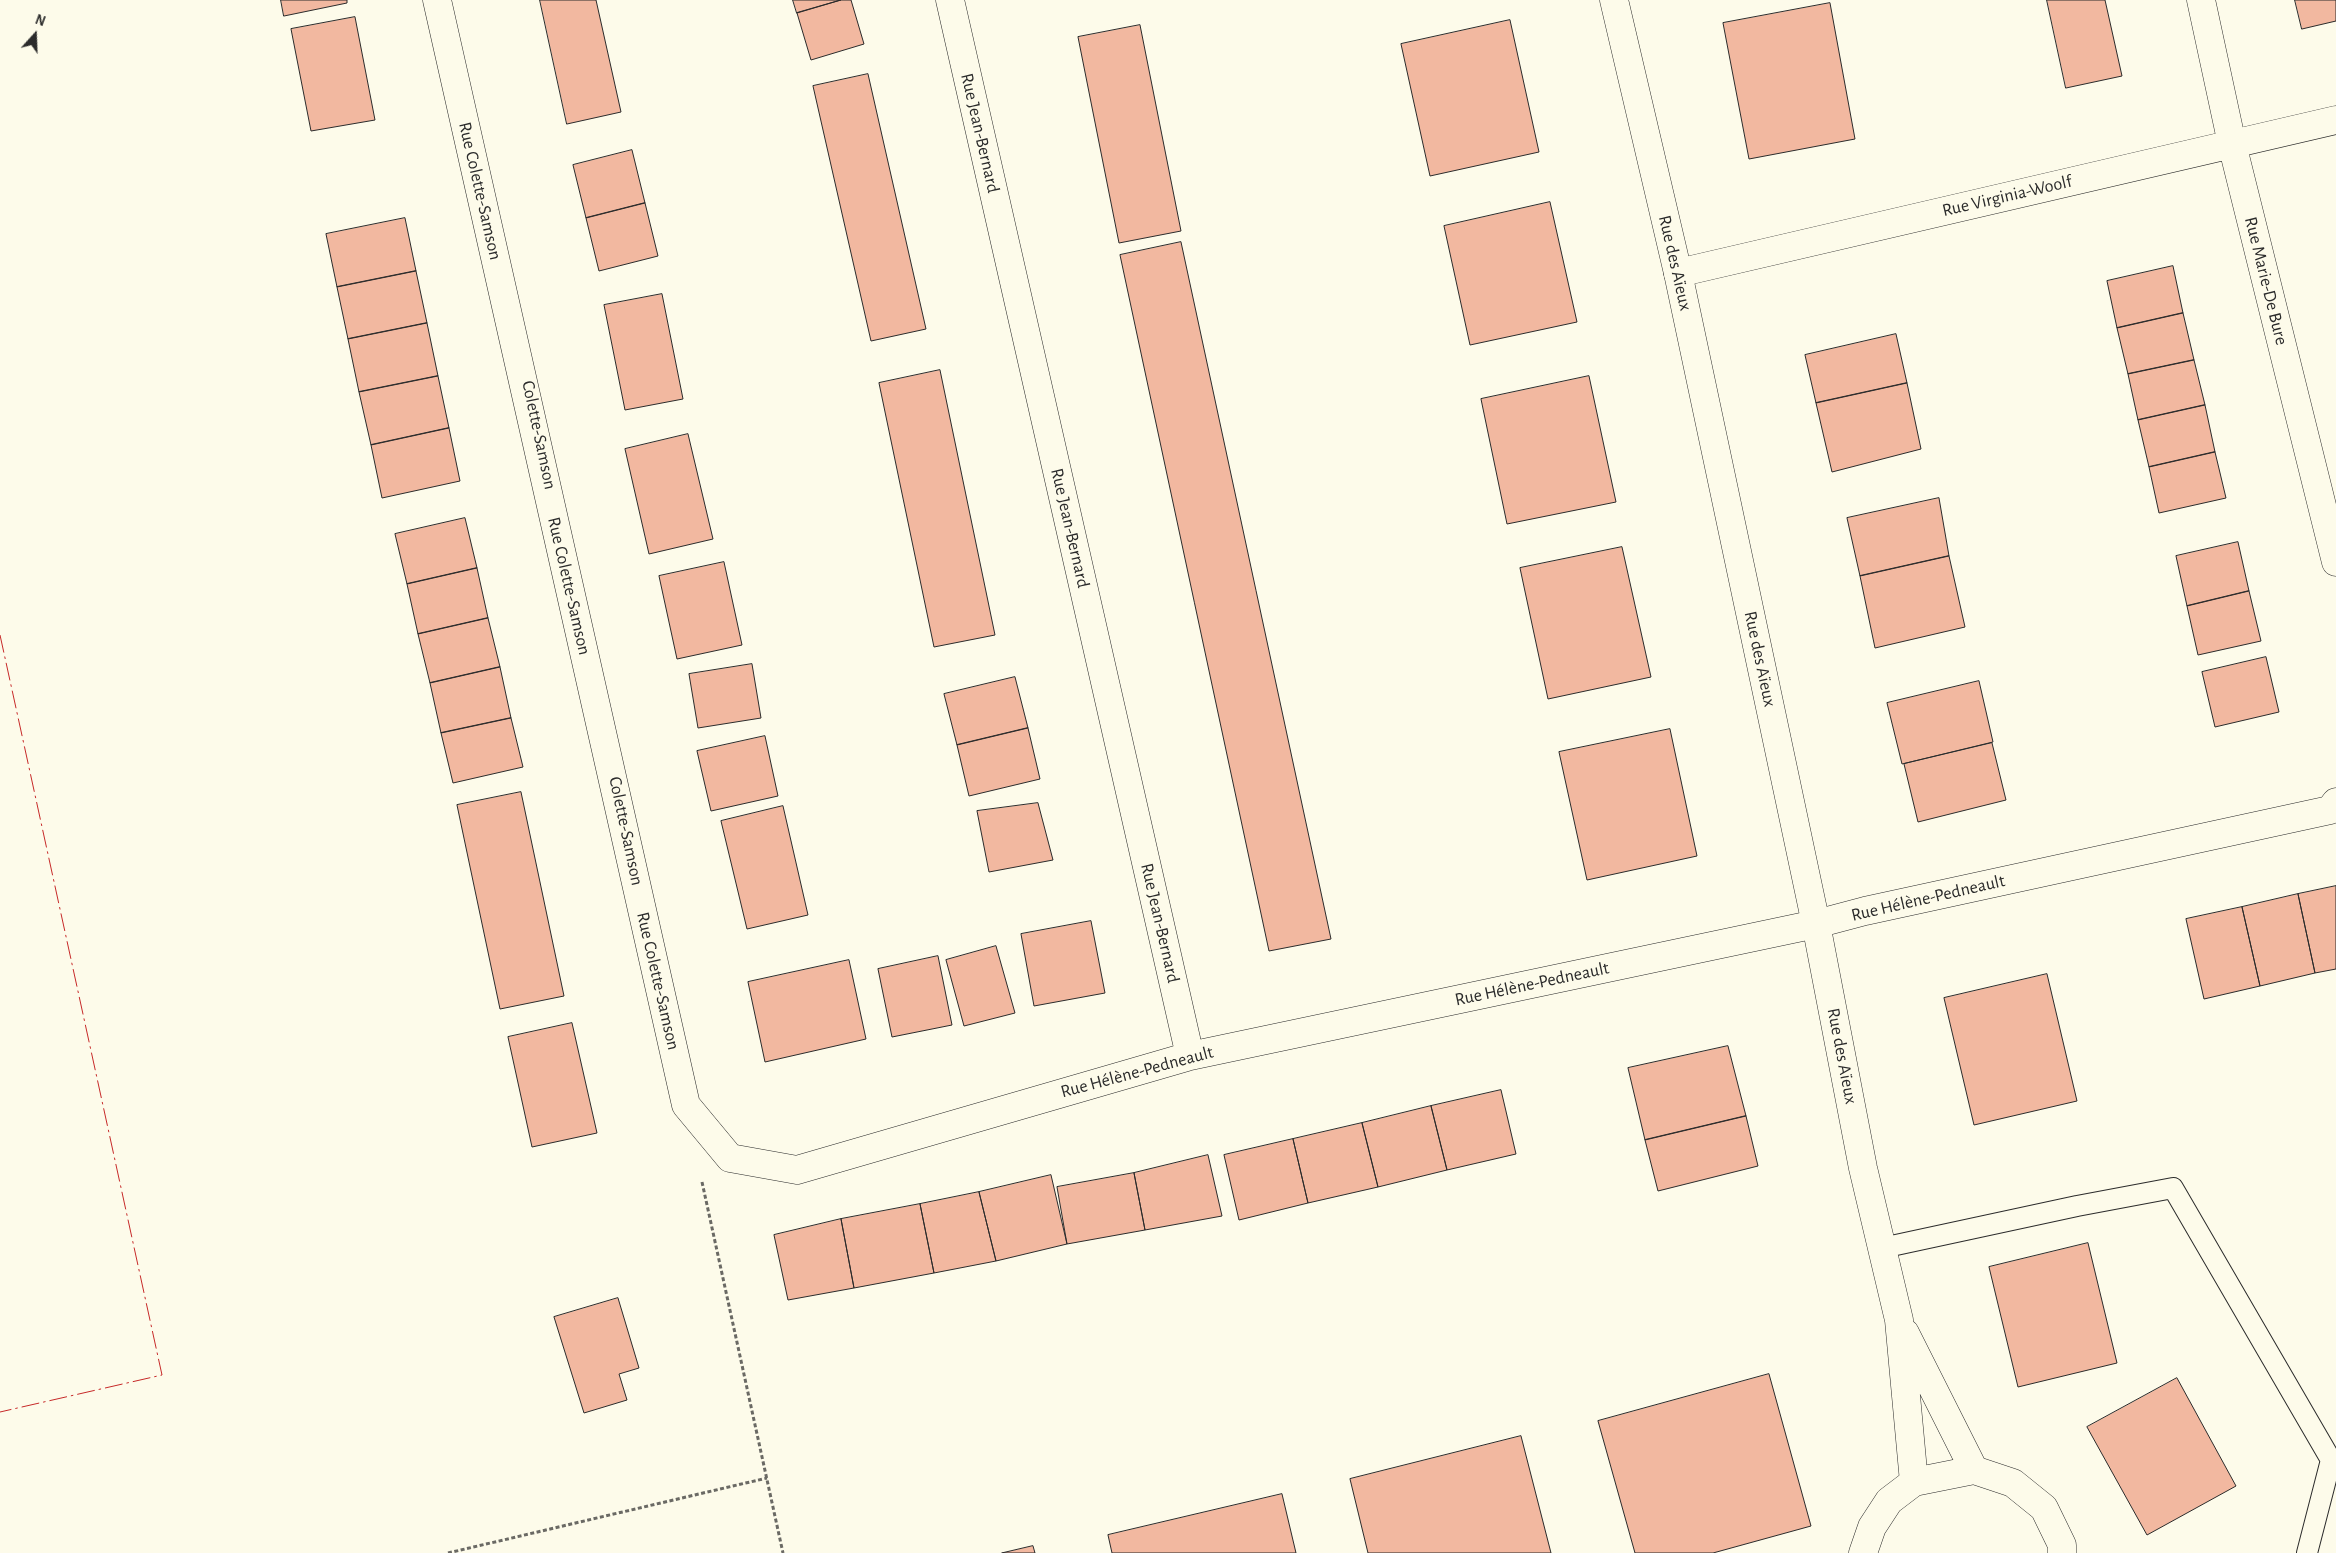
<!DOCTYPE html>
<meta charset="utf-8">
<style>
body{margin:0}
#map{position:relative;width:2336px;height:1553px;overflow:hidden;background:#fdfbea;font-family:"Alegreya Sans",sans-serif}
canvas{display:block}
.north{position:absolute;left:10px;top:10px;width:50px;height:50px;-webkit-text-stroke:4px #fdfbea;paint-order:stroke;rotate:20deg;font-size:14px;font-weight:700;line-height:20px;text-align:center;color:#2b2b2b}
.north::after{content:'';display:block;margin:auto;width:18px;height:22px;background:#2b2b2b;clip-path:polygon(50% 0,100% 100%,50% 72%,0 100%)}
</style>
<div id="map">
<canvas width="2336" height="1553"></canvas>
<div class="north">N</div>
</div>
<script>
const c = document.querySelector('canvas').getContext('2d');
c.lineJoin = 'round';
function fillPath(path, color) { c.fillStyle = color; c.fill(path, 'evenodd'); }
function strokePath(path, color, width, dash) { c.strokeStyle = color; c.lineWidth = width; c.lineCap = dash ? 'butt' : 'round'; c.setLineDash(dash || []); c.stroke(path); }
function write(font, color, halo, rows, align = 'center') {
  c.font = font + ' "Alegreya Sans",sans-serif'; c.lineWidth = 4; c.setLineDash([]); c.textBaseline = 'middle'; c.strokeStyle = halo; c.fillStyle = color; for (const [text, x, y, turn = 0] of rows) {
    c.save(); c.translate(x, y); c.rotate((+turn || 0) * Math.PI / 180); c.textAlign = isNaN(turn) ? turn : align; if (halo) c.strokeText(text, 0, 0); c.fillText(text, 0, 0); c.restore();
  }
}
const building = new Path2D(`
 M 281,0 L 347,0 L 347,3 L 284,16 Z
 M 540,0 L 596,0 L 621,112 L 567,124 Z
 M 793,0 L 841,0 L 797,13 Z
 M 841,0 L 851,0 L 864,44 L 811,60 L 797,13 Z
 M 2047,0 L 2105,0 L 2122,76 L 2066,88 Z
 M 2295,0 L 2336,0 L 2336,21 L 2302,29 Z
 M 1830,3 L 1855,139 L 1749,159 L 1723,23 Z
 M 355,17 L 375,120 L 311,131 L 291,29 Z
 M 1510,20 L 1539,152 L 1430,176 L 1401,44 Z
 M 1140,25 L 1181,231 L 1119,243 L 1078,37 Z
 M 868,74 L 926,329 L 871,341 L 813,86 Z
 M 632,150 L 645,203 L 586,218 L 573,165 Z
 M 1550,202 L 1577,322 L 1470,345 L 1444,226 Z
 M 645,203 L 658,256 L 599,271 L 586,218 Z
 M 405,218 L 416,271 L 337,287 L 326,234 Z
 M 1181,242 L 1331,939 L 1269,951 L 1120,255 Z
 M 2173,266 L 2183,313 L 2117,328 L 2107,281 Z
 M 416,271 L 427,323 L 348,339 L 337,287 Z
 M 662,294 L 683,399 L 625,410 L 604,305 Z
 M 2183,313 L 2194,360 L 2128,374 L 2117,328 Z
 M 427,323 L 438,376 L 359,392 L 348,339 Z
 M 1896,334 L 1907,383 L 1816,403 L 1805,355 Z
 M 2194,360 L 2205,405 L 2138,420 L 2128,374 Z
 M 940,370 L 995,635 L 934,647 L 879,383 Z
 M 438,376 L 449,428 L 371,445 L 359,392 Z
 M 1589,376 L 1616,502 L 1507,524 L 1481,399 Z
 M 1907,383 L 1921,449 L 1832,472 L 1816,403 Z
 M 2205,405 L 2215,452 L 2149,467 L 2138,420 Z
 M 449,428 L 460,481 L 382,498 L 371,445 Z
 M 688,434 L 713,539 L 649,554 L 625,449 Z
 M 2215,452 L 2226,498 L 2159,513 L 2149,467 Z
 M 1939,498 L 1949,556 L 1860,576 L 1847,518 Z
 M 465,518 L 477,568 L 407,584 L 395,534 Z
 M 2238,542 L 2249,591 L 2187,606 L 2176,556 Z
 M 1622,547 L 1651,677 L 1548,699 L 1520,568 Z
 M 1949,556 L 1965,627 L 1875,648 L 1860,576 Z
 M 724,562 L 742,645 L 677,659 L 659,576 Z
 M 477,568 L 488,618 L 418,634 L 407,584 Z
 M 2249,591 L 2261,641 L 2198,655 L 2187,606 Z
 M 488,618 L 500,667 L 430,683 L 418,634 Z
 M 2266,657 L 2279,712 L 2215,727 L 2202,672 Z
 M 752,664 L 761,718 L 698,728 L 689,674 Z
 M 500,667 L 511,718 L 441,733 L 430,683 Z
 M 1015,677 L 1028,728 L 957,745 L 944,694 Z
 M 1979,681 L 1993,742 L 1902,764 L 1887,703 Z
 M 511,718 L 523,767 L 453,783 L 441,733 Z
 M 1028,728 L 1040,779 L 969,796 L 957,745 Z
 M 1670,729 L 1697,856 L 1587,880 L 1559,752 Z
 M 765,736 L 778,796 L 711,811 L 697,751 Z
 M 1992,743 L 2006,800 L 1918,822 L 1904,764 Z
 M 521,792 L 564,996 L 500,1009 L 457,805 Z
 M 1038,803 L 1053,860 L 989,872 L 977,811 Z
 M 783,806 L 808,915 L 747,929 L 721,821 Z
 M 2336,886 L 2336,969 L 2315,973 L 2298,894 Z
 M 2298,894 L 2315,973 L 2260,986 L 2242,907 Z
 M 2242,907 L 2260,986 L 2204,999 L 2186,919 Z
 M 1091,921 L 1105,993 L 1034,1006 L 1021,934 Z
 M 996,946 L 1015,1013 L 964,1026 L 946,960 Z
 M 938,956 L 952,1025 L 892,1037 L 878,969 Z
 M 849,960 L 866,1039 L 765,1062 L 748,982 Z
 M 2047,974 L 2077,1101 L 1974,1125 L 1944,998 Z
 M 572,1023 L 597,1133 L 532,1147 L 508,1037 Z
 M 1728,1046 L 1746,1116 L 1645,1140 L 1628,1068 Z
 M 1501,1090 L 1516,1154 L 1447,1170 L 1431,1106 Z
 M 1431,1106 L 1447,1170 L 1378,1187 L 1362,1123 Z
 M 1746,1116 L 1758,1166 L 1658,1191 L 1645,1140 Z
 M 1362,1123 L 1378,1187 L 1308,1203 L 1293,1139 Z
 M 1293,1139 L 1308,1203 L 1239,1220 L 1224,1155 Z
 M 1208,1155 L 1222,1216 L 1145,1230 L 1134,1173 Z
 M 1134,1173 L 1145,1230 L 1067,1244 L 1057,1187 Z
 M 1051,1175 L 1067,1244 L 996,1261 L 979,1192 Z
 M 979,1192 L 996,1261 L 934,1273 L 920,1204 Z
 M 920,1204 L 934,1273 L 854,1288 L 841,1219 Z
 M 841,1219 L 854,1288 L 788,1300 L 774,1235 Z
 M 2088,1243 L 2117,1363 L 2018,1387 L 1989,1267 Z
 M 618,1298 L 639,1368 L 619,1374 L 627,1400 L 584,1413 L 554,1317 Z
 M 1769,1374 L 1811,1526 L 1713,1553 L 1635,1553 L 1598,1421 Z
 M 2177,1378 L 2236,1486 L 2147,1535 L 2087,1427 Z
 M 1521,1436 L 1551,1553 L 1368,1553 L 1350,1479 Z
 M 1282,1494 L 1296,1553 L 1112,1553 L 1108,1535 Z
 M 1033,1546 L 1035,1553 L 1002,1553 Z`);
fillPath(building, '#f2b8a0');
strokePath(building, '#2b2b2b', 1);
const lane = new Path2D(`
 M 1882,1248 L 2077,1206 L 2173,1188 L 2331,1460 L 2307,1553`);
const street = new Path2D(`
 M 437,0 L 686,1105 L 730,1158 L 797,1170 L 1190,1056 L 1816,924 L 1865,911 L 2330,810 L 2336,802
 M 950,0 L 1190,1056
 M 2201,0 L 2232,144 L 2336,562
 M 1678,273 L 2336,120`);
const secondary = new Path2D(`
 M 1614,0 L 1678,273 L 1816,924 L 1863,1168 L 1899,1320 L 1914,1482
 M 1905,1333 L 1974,1470
 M 1863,1553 L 1872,1527 L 1889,1501 L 1914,1482 L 1974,1470 L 2013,1483 L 2044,1508 L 2062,1545 L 2062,1553`);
strokePath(lane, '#2b2b2b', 22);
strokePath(street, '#2b2b2b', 29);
strokePath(secondary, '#2b2b2b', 29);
strokePath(new Path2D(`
 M 702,1182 L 783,1553
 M 448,1553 L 767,1478`), '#6a6964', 3, [4, 2.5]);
strokePath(lane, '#fdfbea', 20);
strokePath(street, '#fdfbea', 28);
strokePath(secondary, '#fdfbea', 28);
strokePath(new Path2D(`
 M 0,635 L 162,1375 L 0,1412`), '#c62828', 1, [18, 4, 2.5, 4]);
write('18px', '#2b2b2b', '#fdfbea', [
 ["Rue Jean-Bernard",980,133,77],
 ["Rue Colette-Samson",480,191,77],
 ["Rue Virginia-Woolf",2007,196,-13],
 ["Rue des Aïeux",1675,263,77],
 ["Rue Marie-De Bure",2266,281,76],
 ["Colette-Samson",539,435,78],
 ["Rue Jean-Bernard",1070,528,77],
 ["Rue Colette-Samson",569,586,77],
 ["Rue des Aïeux",1760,659,78],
 ["Colette-Samson",626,831,78],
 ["Rue Hélène-Pedneault",1928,898,-13],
 ["Rue Jean-Bernard",1160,923,77],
 ["Rue Colette-Samson",658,981,77],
 ["Rue Hélène-Pedneault",1532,984,-12],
 ["Rue des Aïeux",1842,1056,79],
 ["Rue Hélène-Pedneault",1137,1072,-15]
]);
</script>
